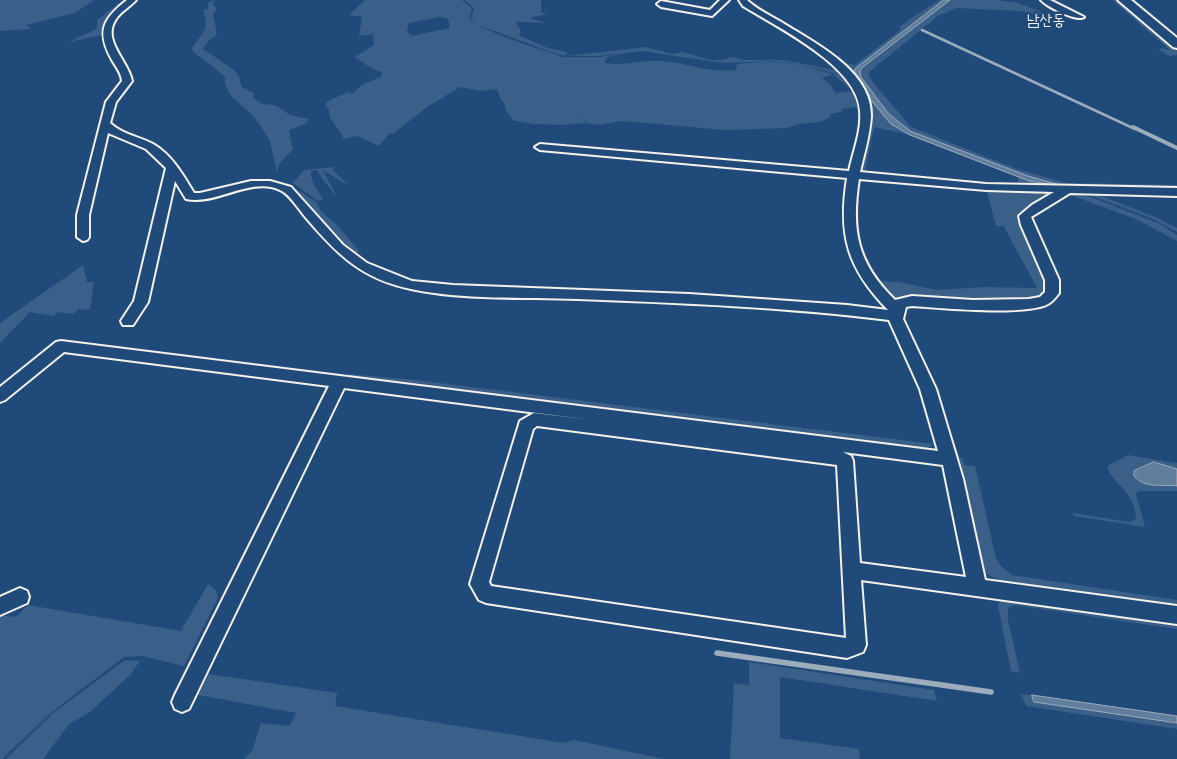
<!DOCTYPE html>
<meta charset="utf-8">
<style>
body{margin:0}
canvas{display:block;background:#1f4a7a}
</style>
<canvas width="1177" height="759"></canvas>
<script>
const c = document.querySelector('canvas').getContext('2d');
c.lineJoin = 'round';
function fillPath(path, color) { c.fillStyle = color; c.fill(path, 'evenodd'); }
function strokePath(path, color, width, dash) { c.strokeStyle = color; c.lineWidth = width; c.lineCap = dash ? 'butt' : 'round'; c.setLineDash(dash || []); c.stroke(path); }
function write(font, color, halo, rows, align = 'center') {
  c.font = font + ' "Comic Neue","Poor Story",sans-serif'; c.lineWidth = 5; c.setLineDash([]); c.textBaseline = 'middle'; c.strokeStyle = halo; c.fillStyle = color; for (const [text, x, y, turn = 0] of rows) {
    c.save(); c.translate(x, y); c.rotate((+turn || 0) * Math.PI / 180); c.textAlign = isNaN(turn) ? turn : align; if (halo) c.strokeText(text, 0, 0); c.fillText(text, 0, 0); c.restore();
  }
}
fillPath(new Path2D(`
 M 0,0 L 94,0 L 75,13 L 26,25 L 31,29 L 0,31 Z
 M 123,0 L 131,0 L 118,11 L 107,34 L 68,42 L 97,29 L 97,20 Z
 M 214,0 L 213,4 L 217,9 L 213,15 L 217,33 L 215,37 L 210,39 L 203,49 L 231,68 L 238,74 L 242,87 L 255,94 L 253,96 C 259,107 269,103 277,106 L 290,115 L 309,119 L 305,124 L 289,130 L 293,149 L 280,163 L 277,172 C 274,163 273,152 270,142 C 266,133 257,120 250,113 C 239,102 224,95 225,77 C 217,68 196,57 192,49 C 200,34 211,32 203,10 L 208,9 L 208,3 Z
 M 365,0 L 462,0 L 472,9 L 469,19 C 476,29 548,52 563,57 L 559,59 L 564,57 L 600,57 L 634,52 L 607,57 L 604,63 C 623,66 644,59 662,61 C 688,63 709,73 736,70 L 737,64 C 757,62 776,60 795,64 C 811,67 829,75 844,75 L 864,106 L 842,109 L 841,112 L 830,114 L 830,117 L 820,122 L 799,124 L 787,128 L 725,130 L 634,122 L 621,121 L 601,125 L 589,124 L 578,113 L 587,123 L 563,125 L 533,124 L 511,120 L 512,118 L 506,111 L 504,103 L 501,100 L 497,89 L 480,91 L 460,87 L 427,107 L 394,133 L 389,134 L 379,146 L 357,136 L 344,139 L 329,116 L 329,110 L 325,104 L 328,101 L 348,92 L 352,94 L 362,85 L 382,76 L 382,72 L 374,70 L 355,57 L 374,45 L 373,34 L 359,36 L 362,17 L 349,15 ZM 440,17 L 448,19 L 450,28 L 412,36 L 407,32 L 409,23 ZM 833,74 L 853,91 L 835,93 L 830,84 L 822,78 Z
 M 464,0 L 541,0 L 541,12 L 547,14 L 529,18 L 547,23 L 518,22 L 516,24 L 520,29 L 520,36 L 545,47 L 569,53 L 564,56 L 551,52 L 475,24 L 471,19 L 474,8 Z
 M 939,0 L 944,0 L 854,70 C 870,99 881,118 910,135 L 874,127 L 865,172 L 860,171 L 869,109 L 837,61 L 855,65 L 900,30 L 900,26 Z
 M 950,0 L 997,0 L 1018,3 L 1060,19 L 1044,19 L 1036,15 L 1020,11 L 956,8 L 938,16 L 869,72 L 869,76 L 876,86 L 911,127 L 1017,169 L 1066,183 L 1177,185 L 1177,189 L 1017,186 L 1018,177 L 1029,181 L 1059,186 L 1059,184 L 1028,176 L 910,131 L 888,113 L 861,77 L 860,71 Z
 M 1112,0 L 1119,0 L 1177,49 L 1177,55 L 1169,56 L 1158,49 L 1163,48 L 1170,50 Z
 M 646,47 L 672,54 L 682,52 L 711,60 L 722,60 L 733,57 L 744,60 L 784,60 L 833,70 L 836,67 L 842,73 L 838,74 L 793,63 L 775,61 L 723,63 L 642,51 L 600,56 L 566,56 Z
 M 333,167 L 334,171 L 349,186 L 323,170 L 337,197 L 324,181 L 317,170 L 311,171 C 310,183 318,189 323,199 L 318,201 L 293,183 L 304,170 Z
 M 296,189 L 316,202 L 321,211 L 338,226 L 359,251 L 355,255 L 341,242 Z
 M 986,189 L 1048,191 L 1053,194 L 1025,212 L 1049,288 L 1042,297 L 1036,299 L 996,303 L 893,300 L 878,281 L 899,282 L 936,290 L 985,287 L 1037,288 C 1027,267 1014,248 1004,226 L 996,226 Z
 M 1073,190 L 1101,192 L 1099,195 L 1155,217 L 1177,228 L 1177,232 L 1151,218 L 1084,193 L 1083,194 L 1160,224 L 1177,235 L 1177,241 L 1138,220 L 1068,194 Z
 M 83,265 L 87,282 L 94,282 L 90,310 L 79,309 L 73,314 L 57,312 L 54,316 L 30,312 L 0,343 L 0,323 Z
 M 904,313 L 907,325 L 932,381 L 959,456 L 963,459 L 964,465 L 975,466 L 996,558 L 1001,566 L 1012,575 L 1177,600 L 1177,606 L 1000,581 L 979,570 L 902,324 Z
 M 349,374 L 415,380 L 934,444 L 926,449 L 911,449 L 347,380 Z
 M 1128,455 L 1177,463 L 1177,469 L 1154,462 L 1134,471 L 1157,486 L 1167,485 L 1177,486 L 1177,491 L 1139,491 L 1136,494 L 1145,527 L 1074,516 L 1072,513 L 1130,522 L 1136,519 C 1135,492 1117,488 1107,468 L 1109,465 Z
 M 208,584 L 216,590 L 218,598 L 184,666 L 143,656 L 124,657 L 52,712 L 2,759 L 0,759 L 0,615 L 16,617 L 28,605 L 181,631 Z
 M 1011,598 L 1177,620 L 1177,629 L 1014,605 L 1008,608 L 1008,620 L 1020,673 L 1011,671 L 998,605 L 1001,600 Z
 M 125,660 L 140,661 L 130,675 L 103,700 L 90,712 L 69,724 L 43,759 L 6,759 L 53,713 Z
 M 749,662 L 934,690 L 937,701 L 780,677 L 780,738 L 859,749 L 860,759 L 730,759 L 734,683 L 749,685 Z
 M 209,674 L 337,693 L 335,706 L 564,743 L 574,740 L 664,759 L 244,759 L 252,751 L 261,723 L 290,726 L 296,713 L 198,695 Z
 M 1021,694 L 1032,695 L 1035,702 L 1177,723 L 1177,729 L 1026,706 Z`), '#3a5f88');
const water = new Path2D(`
 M 944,0 L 950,0 L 862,68 L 860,71 L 861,77 L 888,113 L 910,131 L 1028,176 L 1060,185 L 1059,186 L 1029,181 L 910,135 L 891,124 L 885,117 L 871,100 L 854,71 L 856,68 Z
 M 1154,462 L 1177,469 L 1177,486 C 1161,484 1146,489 1134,476 L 1134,471 Z
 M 1032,695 L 1177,716 L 1177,723 L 1034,702 Z`);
fillPath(water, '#627e9d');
strokePath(water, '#9cacbb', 1);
strokePath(new Path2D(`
 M 922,30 L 1135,129`), '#9cacbb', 2.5);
strokePath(new Path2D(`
 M 1133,127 L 1177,148`), '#9cacbb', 4);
strokePath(new Path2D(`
 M 717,653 L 991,692`), '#9cacbb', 5.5);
const street = new Path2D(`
 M 127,0 L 136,0 C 130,7 121,11 116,19 C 101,40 129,62 132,81 L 116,102 L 110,123 C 123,135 138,136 153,144 C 172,155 183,175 194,193 L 200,193 L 251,181 L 270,181 L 291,187 L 343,245 L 367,263 L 412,281 L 453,285 L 689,294 L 847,305 L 888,310 C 847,268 838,235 847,178 L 540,150 L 535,147 L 540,144 L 849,171 C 853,152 862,130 860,111 C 858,66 777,27 743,6 L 739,0 L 747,0 C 757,10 774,17 786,25 C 817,44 872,72 871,116 C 870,135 864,154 860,172 L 986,184 L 1177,188 L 1177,196 L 1070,193 L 1031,217 L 1059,280 L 1059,293 C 1056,297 1052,302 1048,304 C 1027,316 939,308 912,306 L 906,307 L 903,319 L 936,389 L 963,479 L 985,580 L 1177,606 L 1177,624 L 861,580 L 866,645 L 863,652 L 847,658 L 486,603 L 479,600 L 470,584 L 520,421 L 534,413 L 591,420 L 344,388 L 189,709 L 182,712 L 175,709 L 172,702 L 175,695 L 329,386 L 64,352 L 5,400 L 0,402 L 0,387 L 56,342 L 61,341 L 938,451 L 920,389 L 889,320 C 786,307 681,303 577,299 C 525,297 461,300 411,289 C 362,279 338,255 307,219 C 300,211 291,196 282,191 C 251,175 217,206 186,199 L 175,181 L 148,302 L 133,325 L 123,325 L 121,321 L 134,301 L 166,168 L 146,149 L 108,133 L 89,215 L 89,237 L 87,240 L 83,241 L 77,237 L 77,215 L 106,102 L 122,81 C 121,72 116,67 112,60 C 96,31 103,19 127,0 ZM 859,179 L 986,190 L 1054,192 L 1032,205 L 1019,216 L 1021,225 L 1045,280 L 1045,292 L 1040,297 L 1029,299 L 973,300 L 912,296 L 895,300 C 857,263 851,230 859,179 ZM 537,426 L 837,465 L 846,638 L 491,586 L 489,582 L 533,429 ZM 843,452 L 943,465 L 966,577 L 860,563 L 853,461 L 851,456 Z
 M 720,0 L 729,0 L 712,16 L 661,7 L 657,4 L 661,1 L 710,10 Z
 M 1041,0 L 1050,0 L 1084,17 C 1077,22 1047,7 1041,0 Z
 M 20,588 L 27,591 L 29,597 L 27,603 L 0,615 L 0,597 Z`);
const secondary = new Path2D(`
 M 1118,0 L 1131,0 L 1177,38 L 1177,48 L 1173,47 Z`);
strokePath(street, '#f4f1e8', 4);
strokePath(secondary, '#f4f1e8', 4);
fillPath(street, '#1f4a7a');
fillPath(secondary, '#1f4a7a');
write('16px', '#f4f1e8', '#1f4a7a', [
 ["남산동",1046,20]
]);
</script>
